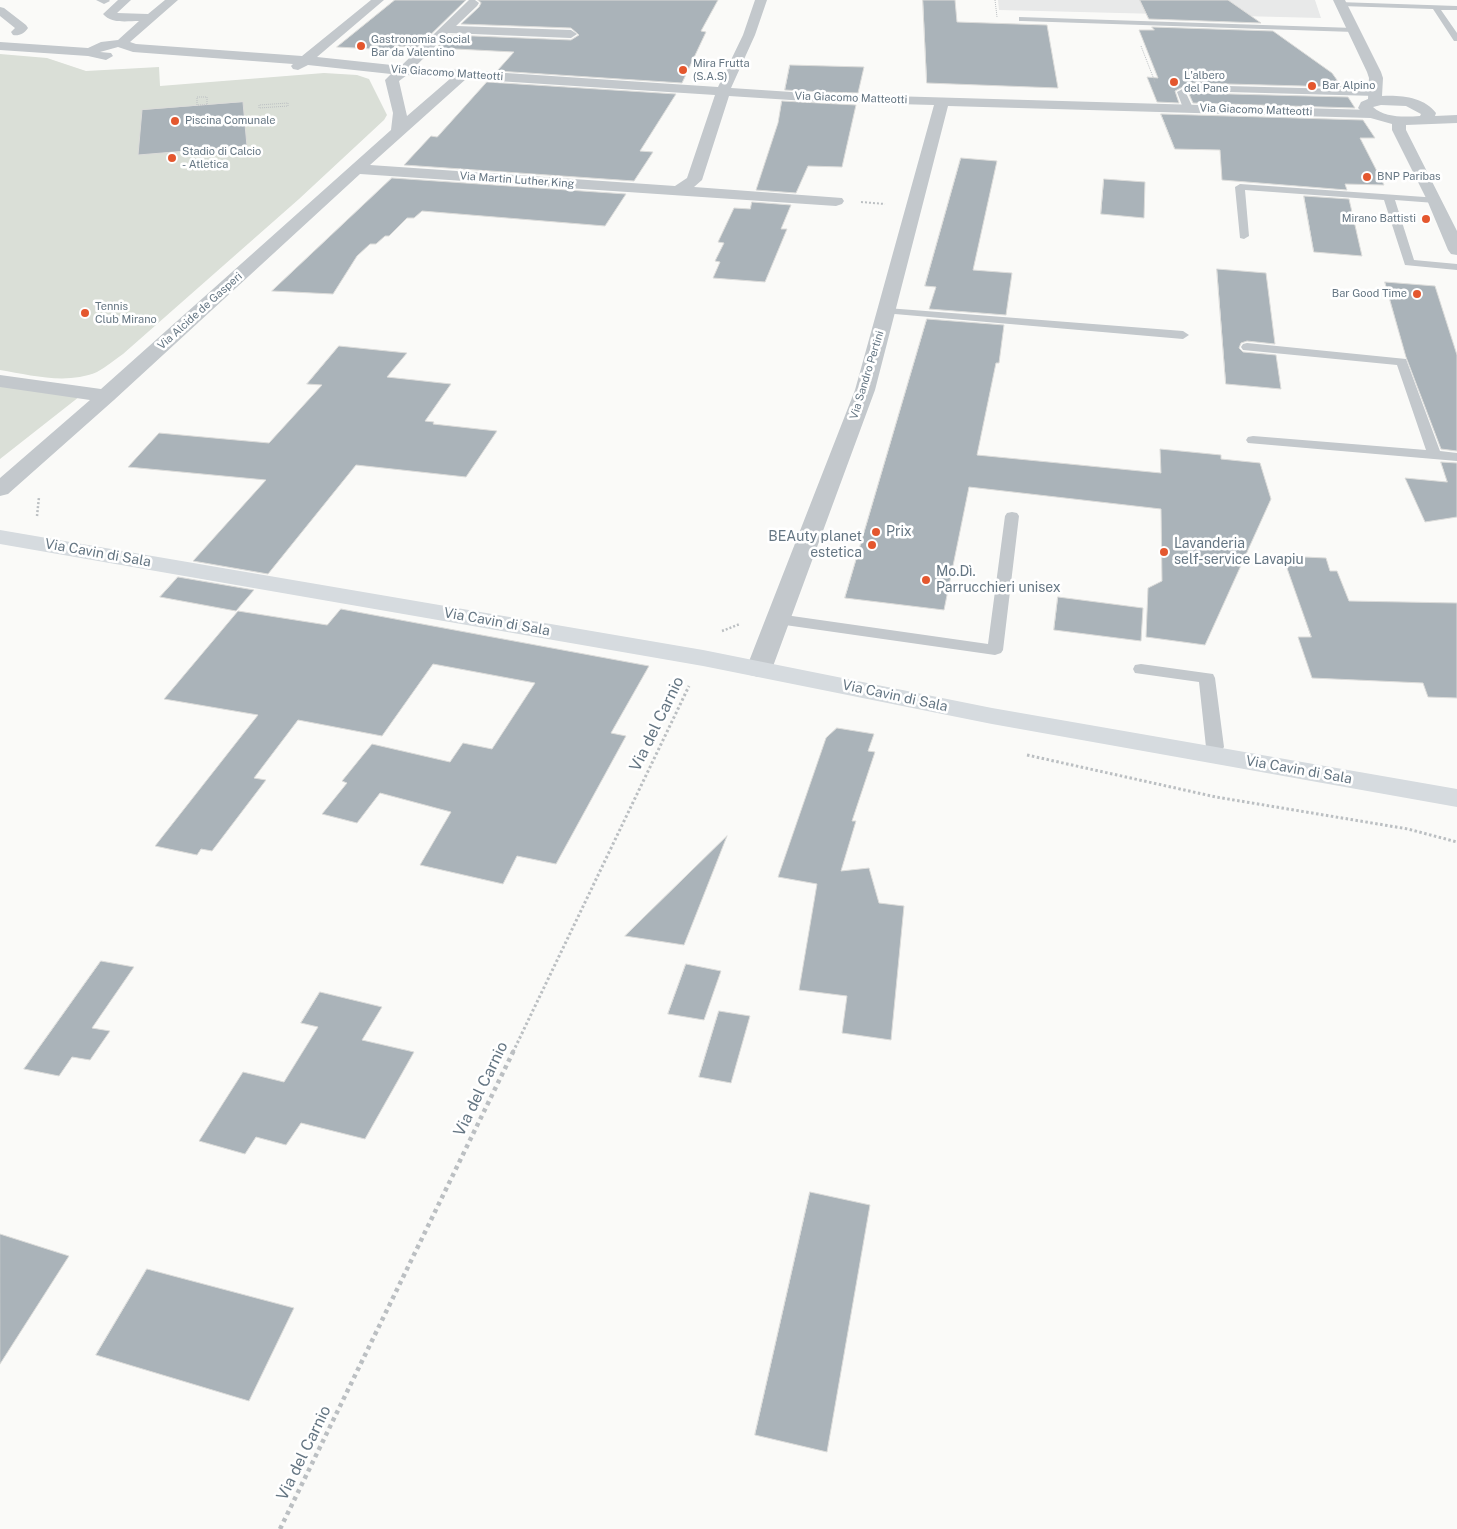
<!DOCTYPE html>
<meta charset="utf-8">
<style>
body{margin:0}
canvas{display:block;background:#fafaf8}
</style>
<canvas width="1457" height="1529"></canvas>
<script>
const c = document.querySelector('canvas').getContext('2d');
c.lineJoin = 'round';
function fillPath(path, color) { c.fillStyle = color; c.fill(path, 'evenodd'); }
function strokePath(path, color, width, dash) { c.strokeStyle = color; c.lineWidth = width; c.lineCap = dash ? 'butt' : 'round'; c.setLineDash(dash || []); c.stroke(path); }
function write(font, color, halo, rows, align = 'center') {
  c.font = font + ' "Public Sans",sans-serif'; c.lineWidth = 5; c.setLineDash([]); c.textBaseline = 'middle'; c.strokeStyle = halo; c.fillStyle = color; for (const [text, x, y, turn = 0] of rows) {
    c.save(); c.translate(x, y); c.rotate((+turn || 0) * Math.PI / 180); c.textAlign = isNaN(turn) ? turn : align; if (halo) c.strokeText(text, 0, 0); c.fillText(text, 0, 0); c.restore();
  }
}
fillPath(new Path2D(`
 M 998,0 L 1315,0 L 1321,18 L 999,10 Z`), '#e8e9e9');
fillPath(new Path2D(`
 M 0,54 L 47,58 L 86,71 L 159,67 L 160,86 L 324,73 L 357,75 L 369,79 L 387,115 L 384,120 L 299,199 L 123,354 C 114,360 106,367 97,372 C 66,385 31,375 0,370 Z
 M 0,381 L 84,393 L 0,459 Z`), '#dadfd7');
const building = new Path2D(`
 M 395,0 L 466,0 L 418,47 L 395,46 L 391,50 L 337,47 Z
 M 478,0 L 718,0 L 701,31 L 706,32 L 682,83 L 497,71 L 514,52 L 436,48 L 449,35 L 571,40 L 579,35 L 571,28 L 461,24 L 479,7 L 481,3 Z
 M 923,0 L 955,0 L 957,22 L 1047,25 L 1058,88 L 927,83 Z
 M 1140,0 L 1228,0 L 1261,23 L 1149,19 Z
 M 1152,27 L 1273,31 L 1332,73 L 1342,87 L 1190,83 L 1175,91 L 1179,103 L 1157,102 L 1147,77 L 1158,78 L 1139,30 L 1154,30 Z
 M 790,65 L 864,67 L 858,93 L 822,92 L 785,90 Z
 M 487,82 L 676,94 L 640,151 L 653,152 L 634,181 L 404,165 L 431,136 L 437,137 Z
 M 1191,93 L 1348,97 L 1355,108 L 1193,103 L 1189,94 Z
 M 782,101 L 856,105 L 842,167 L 808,166 L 796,193 L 756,190 L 778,123 Z
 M 243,102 L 247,146 L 138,155 L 142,110 Z
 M 1161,114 L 1363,120 L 1375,138 L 1360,138 L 1384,185 L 1345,184 L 1347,190 L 1222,180 L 1220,150 L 1175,149 Z
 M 961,158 L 997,161 L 973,270 L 1012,273 L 1006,315 L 929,309 L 936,287 L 925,286 Z
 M 392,178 L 626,194 L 605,226 L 422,211 L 414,218 L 407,218 L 389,236 L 385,236 L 376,244 L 370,244 L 357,256 L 333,294 L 272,291 Z
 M 1104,179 L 1145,182 L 1144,218 L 1101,214 Z
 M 1304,196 L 1349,199 L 1362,256 L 1314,252 Z
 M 752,202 L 791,205 L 781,229 L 787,229 L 765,282 L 713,278 L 720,262 L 715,261 L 724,243 L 718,242 L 734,208 L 750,209 Z
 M 1217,269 L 1266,273 L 1275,344 L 1247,341 L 1241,343 L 1239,348 L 1243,352 L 1276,355 L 1281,389 L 1226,384 Z
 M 1385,282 L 1435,286 L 1457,355 L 1457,451 L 1441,449 L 1406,357 Z
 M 927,319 L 1004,325 L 999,363 L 996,363 L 977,455 L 1161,473 L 1160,449 L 1221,455 L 1221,459 L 1260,463 L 1271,499 L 1205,645 L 1146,637 L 1148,588 L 1162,581 L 1161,509 L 969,487 L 944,610 L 845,598 Z
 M 339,346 L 407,353 L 387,377 L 451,384 L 425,421 L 434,422 L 433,424 L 497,431 L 466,477 L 356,465 L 268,574 L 193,561 L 266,480 L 128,467 L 159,433 L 269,443 L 322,385 L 307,384 Z
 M 1441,462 L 1457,463 L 1457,517 L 1425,522 L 1405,478 L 1447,482 Z
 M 1283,556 L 1326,558 L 1330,571 L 1337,571 L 1349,601 L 1457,603 L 1457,698 L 1428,697 L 1423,683 L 1312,678 L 1298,637 L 1311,637 Z
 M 178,577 L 254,590 L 236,611 L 160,597 Z
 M 1058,597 L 1143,608 L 1141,641 L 1054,630 Z
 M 341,609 L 649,666 L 611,733 L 626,736 L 556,864 L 517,856 L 503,884 L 420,865 L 451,812 L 380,793 L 357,823 L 322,814 L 347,783 L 342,781 L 372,744 L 450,762 L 463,743 L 492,749 L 535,683 L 433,664 L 382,736 L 298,720 L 254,778 L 266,780 L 212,851 L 201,849 L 197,855 L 155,846 L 258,715 L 164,699 L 238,611 L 327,625 Z
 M 837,728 L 874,734 L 868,751 L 875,752 L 852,821 L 856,821 L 841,871 L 869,868 L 879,903 L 904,906 L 891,1040 L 842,1033 L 847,996 L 799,990 L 817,884 L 778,877 L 826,738 Z
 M 727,836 L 684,945 L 625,936 Z
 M 101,961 L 134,967 L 92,1028 L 110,1031 L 90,1060 L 72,1057 L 59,1076 L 24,1069 Z
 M 686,964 L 721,971 L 704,1020 L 668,1014 Z
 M 320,992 L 382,1007 L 362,1040 L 414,1052 L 365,1139 L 301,1123 L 286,1145 L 256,1137 L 245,1154 L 199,1141 L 243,1072 L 284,1082 L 318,1027 L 301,1023 Z
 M 719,1011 L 750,1016 L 731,1083 L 699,1077 Z
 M 810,1192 L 870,1205 L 827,1452 L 755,1435 Z
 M 0,1234 L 69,1256 L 0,1364 Z
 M 147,1269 L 294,1308 L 249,1401 L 96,1355 Z`);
fillPath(building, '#aab3b9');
strokePath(building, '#dcdcda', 1);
strokePath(new Path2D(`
 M 995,0 L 997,17
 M 1141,46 L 1155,82
 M 197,97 L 207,97 L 207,105 L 197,105 Z
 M 288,103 L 288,106 L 259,108 L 259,105 Z`), '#bbbfc2', 1, [1, 1]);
strokePath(new Path2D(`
 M 861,202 L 885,204`), '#bbbfc2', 2, [2, 2]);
strokePath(new Path2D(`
 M 37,516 L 39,497
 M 722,631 L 740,624`), '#bbbfc2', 2.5, [2, 2]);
strokePath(new Path2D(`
 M 1027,755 L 1216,797 L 1408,829 L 1457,842
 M 513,1052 L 689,686`), '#bbbfc2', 3, [2.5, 2.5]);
strokePath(new Path2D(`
 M 280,1529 L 514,1050`), '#bbbfc2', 4.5, [4, 4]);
fillPath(new Path2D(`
 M 1338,2 L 1457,6 L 1457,10 L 1441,10 L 1457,33 L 1457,41 L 1454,41 L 1433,9 L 1341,6 L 1338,6 Z
 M 1019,17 L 1354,28 L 1358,30 L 1354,32 L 1022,21 L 1019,21 Z
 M 1190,85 L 1376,90 L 1380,93 L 1376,96 L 1191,91 L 1186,93 L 1193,108 L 1188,111 L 1183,108 L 1177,92 Z
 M 1240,184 L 1439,198 L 1440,200 L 1435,203 L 1395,200 L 1414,260 L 1457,264 L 1457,270 L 1405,265 L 1384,200 L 1245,190 L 1249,236 L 1244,239 L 1240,238 L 1235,187 Z
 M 887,308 L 1183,331 L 1189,335 L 1183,339 L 883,313 L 881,311 L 883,309 Z
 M 1247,343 L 1406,359 L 1440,451 L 1457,453 L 1457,461 L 1248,443 L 1246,440 L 1248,437 L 1253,436 L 1426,450 L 1397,365 L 1243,350 L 1241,347 L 1243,344 Z
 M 1012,512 L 1017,513 L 1019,516 L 1003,650 L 1001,653 L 995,655 L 778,624 L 772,622 L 770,619 L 772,616 L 778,614 L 988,644 L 1005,516 L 1007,513 Z
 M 1141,664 L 1213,674 L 1215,678 L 1224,747 L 1221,751 L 1215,753 L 1209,751 L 1206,747 L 1199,682 L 1135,673 L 1133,669 L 1135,665 Z`), '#c3c8cc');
fillPath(new Path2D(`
 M 96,0 L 109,0 L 110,1 L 104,4 Z
 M 0,7 L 4,8 L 26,25 L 28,28 C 24,34 19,36 13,35 L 11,32 L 15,28 L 0,16 Z`), '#c3c8cc');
fillPath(new Path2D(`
 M 118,0 L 131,0 L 117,13 L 148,14 L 165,0 L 178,0 L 130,42 L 136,44 L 302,56 L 371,0 L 384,0 L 317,57 L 401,66 L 469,0 L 475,0 L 479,3 L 477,6 L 456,26 L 571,30 L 577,34 L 571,38 L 448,33 L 415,67 L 718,87 L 743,35 L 755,0 L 767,0 L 755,35 L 731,88 L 822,94 L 1371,110 L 1376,111 L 1378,114 L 1376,117 L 1371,118 L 948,106 L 875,390 L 772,669 L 768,675 L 759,677 L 750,675 L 746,669 L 855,390 L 934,105 L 822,102 L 729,96 L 702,180 L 694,187 L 842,198 L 844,201 L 842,204 L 836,206 L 360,174 L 114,400 L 8,494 L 0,496 L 0,478 L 90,400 L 0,387 L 0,375 L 101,389 L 391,130 L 393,113 L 385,80 L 391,74 L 308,65 L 298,70 L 293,69 L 291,66 L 293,64 L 133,52 L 118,47 L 100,52 L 111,53 L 113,56 L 106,60 L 88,56 L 0,50 L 0,42 L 88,48 L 101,42 L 118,40 L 139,21 C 127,21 111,24 103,14 ZM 407,75 L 451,78 L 407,116 L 399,81 ZM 466,79 L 715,95 L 687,178 L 675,186 L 370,165 Z`), '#c3c8cc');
fillPath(new Path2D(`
 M 1333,0 L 1345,0 L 1381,72 L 1383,78 L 1382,96 C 1401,95 1424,97 1436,113 L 1435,116 L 1457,115 L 1457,123 L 1406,125 L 1406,130 L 1457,231 L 1457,255 L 1451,254 L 1448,250 L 1427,200 L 1392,130 L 1392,124 L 1367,117 L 1358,108 L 1361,102 L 1368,99 L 1369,78 L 1367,72 ZM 1381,105 L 1406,106 L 1421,114 L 1420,116 C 1404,117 1385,118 1373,107 Z`), '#c3c8cc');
fillPath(new Path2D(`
 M 0,530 L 703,650 L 992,708 L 1457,789 L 1457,807 L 992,724 L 703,666 L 0,544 Z`), '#d6dbdf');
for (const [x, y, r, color] of [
 [361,46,5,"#e4572e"],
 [683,70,5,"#e4572e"],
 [1174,82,5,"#e4572e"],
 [1312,86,5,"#e4572e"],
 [175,121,5,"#e4572e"],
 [172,158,5,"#e4572e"],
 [1367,177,5,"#e4572e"],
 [1426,219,5,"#e4572e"],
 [1417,294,5,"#e4572e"],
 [85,313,5,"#e4572e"],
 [876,532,5,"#e4572e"],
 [872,545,5,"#e4572e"],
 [1164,552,5,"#e4572e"],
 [926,580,5,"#e4572e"]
]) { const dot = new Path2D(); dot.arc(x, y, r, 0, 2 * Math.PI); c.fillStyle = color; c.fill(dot); strokePath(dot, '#fff', 2); }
write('11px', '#657683', '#fff', [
 ["Gastronomia Social",371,40],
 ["Bar da Valentino",371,53],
 ["Mira Frutta",693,64],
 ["(S.A.S)",693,77],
 ["L'albero",1184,76],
 ["del Pane",1184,89],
 ["Bar Alpino",1322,86],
 ["Piscina Comunale",185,121],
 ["Stadio di Calcio",182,152],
 ["- Atletica",182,165],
 ["BNP Paribas",1377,177],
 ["Mirano Battisti",1416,219,"right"],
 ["Bar Good Time",1407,294,"right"],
 ["Tennis",95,307],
 ["Club Mirano",95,320]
], 'left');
write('11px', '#657683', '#fff', [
 ["Via Giacomo Matteotti",447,73,4],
 ["Via Giacomo Matteotti",851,98,2],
 ["Via Giacomo Matteotti",1256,110,2],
 ["Via Martin Luther King",517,180,4],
 ["Via Alcide de Gasperi",200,311,-42],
 ["Via Sandro Pertini",867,375,-73]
]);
write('14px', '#657683', '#fff', [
 ["Prix",886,532],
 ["BEAuty planet",862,537,"right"],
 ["estetica",862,553,"right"],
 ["Lavanderia",1174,544],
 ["self-service Lavapiu",1174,560],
 ["Mo.Dì.",936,572],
 ["Parrucchieri unisex",936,588]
], 'left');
write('14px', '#657683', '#fff', [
 ["Via Cavin di Sala",98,553,10],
 ["Via Cavin di Sala",497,622,10],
 ["Via Cavin di Sala",895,696,12],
 ["Via Cavin di Sala",1299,770,10]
]);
write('16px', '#657683', '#fff', [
 ["Via del Carnio",657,724,-64],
 ["Via del Carnio",481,1089,-64],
 ["Via del Carnio",304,1453,-64]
]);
</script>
